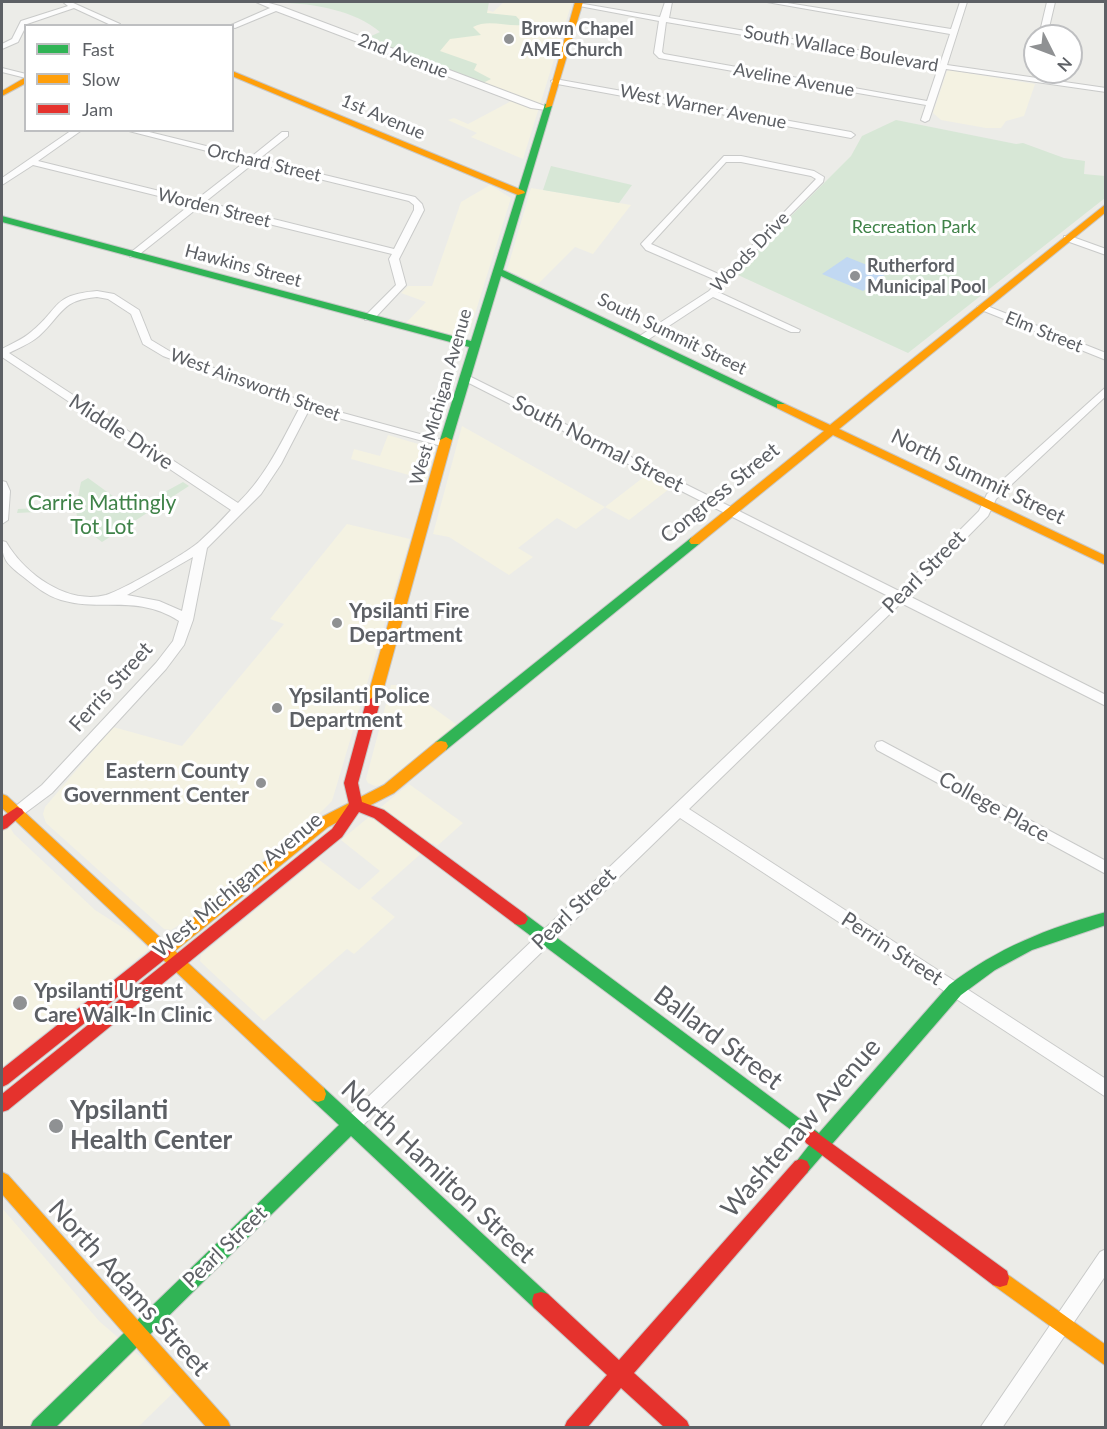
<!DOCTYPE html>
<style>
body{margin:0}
#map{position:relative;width:1107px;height:1429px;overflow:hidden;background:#ecece8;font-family:Lato,sans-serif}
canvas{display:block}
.frame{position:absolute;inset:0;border:3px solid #5d6065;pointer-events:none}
.legend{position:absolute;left:24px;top:24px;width:210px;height:108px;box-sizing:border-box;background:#fff;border:2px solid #bebfc1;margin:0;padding:8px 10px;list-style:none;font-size:18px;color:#5d6065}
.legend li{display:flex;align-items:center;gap:12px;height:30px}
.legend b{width:30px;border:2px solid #bebfc1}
.north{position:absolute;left:1023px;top:24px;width:60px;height:60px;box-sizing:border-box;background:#fff;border:2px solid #bebfc1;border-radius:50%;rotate:132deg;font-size:16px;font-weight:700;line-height:24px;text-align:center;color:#5d6065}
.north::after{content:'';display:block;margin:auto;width:21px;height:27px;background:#8f9193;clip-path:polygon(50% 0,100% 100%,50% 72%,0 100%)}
</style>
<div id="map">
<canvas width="1107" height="1429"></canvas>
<div class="frame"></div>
<ul class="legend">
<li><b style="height:8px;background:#30b455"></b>Fast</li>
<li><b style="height:8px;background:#ff9f0a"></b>Slow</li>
<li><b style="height:8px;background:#e5322d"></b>Jam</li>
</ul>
<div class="north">N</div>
</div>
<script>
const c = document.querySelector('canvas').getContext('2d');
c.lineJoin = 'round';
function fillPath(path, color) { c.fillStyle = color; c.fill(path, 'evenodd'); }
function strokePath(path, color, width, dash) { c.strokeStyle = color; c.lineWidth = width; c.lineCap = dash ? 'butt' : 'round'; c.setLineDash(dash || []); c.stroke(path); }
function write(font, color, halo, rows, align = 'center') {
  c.font = font + ' Lato,sans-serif'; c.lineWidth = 6; c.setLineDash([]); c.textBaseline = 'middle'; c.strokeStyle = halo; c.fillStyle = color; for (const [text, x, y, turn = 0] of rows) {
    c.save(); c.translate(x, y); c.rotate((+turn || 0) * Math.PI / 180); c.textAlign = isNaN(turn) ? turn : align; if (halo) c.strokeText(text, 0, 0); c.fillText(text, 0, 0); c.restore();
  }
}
fillPath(new Path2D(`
 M 504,2 L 572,2 L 523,159 L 471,137 L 477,133 L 448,120 L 454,118 L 468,124 L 517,98 L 379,45 L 473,5 L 493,12 Z
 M 949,70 L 1035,84 L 1024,116 L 1006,121 L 1001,128 L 986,128 L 941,120 L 933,113 L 947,71 Z
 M 490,185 L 511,198 L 469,333 L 462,337 L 455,337 L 405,324 L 426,302 L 401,293 L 408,286 L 432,286 L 461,202 Z
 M 531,188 L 543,190 L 631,205 L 593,254 L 575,247 L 538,284 L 507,270 Z
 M 462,426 L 605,507 L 649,473 L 673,486 L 629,520 L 605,507 L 576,529 L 557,518 L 518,548 L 533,557 L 509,575 L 449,537 L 433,534 Z
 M 388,435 L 435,449 L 427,480 L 351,459 L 354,449 L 380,456 Z
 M 347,524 L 410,539 L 332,801 L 319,814 L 179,925 L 171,930 L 164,929 L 46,823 L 43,814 L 45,807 L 113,727 L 182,746 L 284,624 L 270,619 Z
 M 391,685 L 402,685 L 457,725 L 381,785 L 375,786 L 368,783 L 366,779 Z
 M 409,784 L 463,823 L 437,846 L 433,843 L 371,898 L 395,917 L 354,954 L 347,949 L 264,1021 L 204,965 L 200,961 L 201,955 L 318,859 L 359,890 L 380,871 L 341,840 Z
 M 2,814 L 14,834 L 95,910 L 131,933 L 149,949 L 2,1067 Z
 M 2,1208 L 99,1321 L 144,1360 L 173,1393 L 138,1427 L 2,1427 Z`), '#f4f2e2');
fillPath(new Path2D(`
 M 285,2 L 489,2 L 487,13 L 516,16 L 524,25 C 506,27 488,19 473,27 L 481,35 L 450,39 L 440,51 L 477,64 L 474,70 L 491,79 L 481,84 L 379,45 L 369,37 L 380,32 C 356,11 313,3 282,3 Z
 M 896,120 L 1016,144 L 1023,143 L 1064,158 L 1085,161 L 1084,174 L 1105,176 L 1105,198 L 908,353 L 738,275 L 764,243 L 851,156 L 862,136 Z
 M 551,166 L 632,185 L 619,203 L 543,190 Z
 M 88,478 L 132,510 L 183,482 L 189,486 L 102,542 L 78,524 L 76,510 L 17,513 L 18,509 L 76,506 L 81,482 Z`), '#d7e7d6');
fillPath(new Path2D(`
 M 847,257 L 887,273 L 863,291 L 822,274 Z`), '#c1d8f2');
const street = new Path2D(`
 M 63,2 L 71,2 L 120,24 L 113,26 L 74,8 L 27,24 L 18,42 L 2,49 L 2,44 L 12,39 L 21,21 L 68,6 Z
 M 256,2 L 265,2 L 280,6 L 550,108 L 546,110 L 531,108 L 276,11 L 235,28 L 229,26 L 270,8 Z
 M 665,2 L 672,2 L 669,18 L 940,64 L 950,34 L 767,2 L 781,2 L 951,29 L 960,2 L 967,2 L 947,65 L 1106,88 L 1106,92 L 946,69 L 929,120 L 925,122 L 921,120 L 926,105 L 659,58 L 654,53 L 659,21 L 574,5 L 578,3 L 660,17 ZM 666,22 L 938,68 L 927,101 L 664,54 L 662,52 Z
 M 1047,2 L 1055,2 L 1047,36 L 1039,36 Z
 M 2,68 L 26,74 L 26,78 L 2,72 Z
 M 555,79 L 851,132 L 855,135 L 851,138 L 552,83 L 551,81 Z
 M 72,130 L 82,130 L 38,161 L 196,200 L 246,161 L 125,130 L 141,130 L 251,157 L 282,132 L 288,132 L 288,136 L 259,159 L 415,197 L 422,204 L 424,210 L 399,259 L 406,285 L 373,320 L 365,320 L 365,316 L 396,285 L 389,259 L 392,254 L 199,207 L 136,257 L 130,257 L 130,253 L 191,204 L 33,165 L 2,185 L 2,178 ZM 254,163 L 409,201 L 414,205 L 414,210 L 394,249 L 205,202 Z
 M 724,156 L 741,156 L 814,171 L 824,177 L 823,182 L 764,241 L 718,292 L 800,330 L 799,332 L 791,332 L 713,297 L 646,341 L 638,341 L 638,337 L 709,291 L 718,281 L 646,250 L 641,244 ZM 726,162 L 741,162 L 811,176 L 816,179 L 723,276 L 651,244 Z
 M 1064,236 L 1070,236 L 1106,249 L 1106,255 L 1064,240 Z
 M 97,291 L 114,294 L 139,310 L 151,340 L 171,352 L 310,404 L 449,442 L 451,444 L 445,447 L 309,410 L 281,464 L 261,494 L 207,548 L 193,620 L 184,645 L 166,669 L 52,793 L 17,819 L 12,817 L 10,813 L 12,809 L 42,785 L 156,663 L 173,641 L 179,621 C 137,594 102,612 61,600 C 45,595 34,585 21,575 C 7,564 2,559 2,541 L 6,542 C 25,574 67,605 106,595 C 123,590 185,554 199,542 C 210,532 221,521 231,510 L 2,357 L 2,349 C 11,344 23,339 31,332 C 61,308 51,295 97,291 ZM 97,297 L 108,299 L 131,314 L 143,344 L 163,356 L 300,407 C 282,441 266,476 238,503 L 9,353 C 19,348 31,343 39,336 C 63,314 61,300 97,297 ZM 193,557 L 182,611 L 159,601 L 127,595 Z
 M 982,304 L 1106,353 L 1106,360 L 979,309 L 977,307 Z
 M 465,374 L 899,591 L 979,511 L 987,494 L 1106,387 L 1106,396 L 996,499 L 988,516 L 909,596 L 1106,695 L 1106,706 L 901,603 L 689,809 L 1106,1079 L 1106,1097 L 680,818 L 358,1130 L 352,1132 L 346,1130 L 343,1124 L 346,1118 L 892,598 L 461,379 L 461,375 Z
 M 2,481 L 6,482 L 10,491 L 8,520 L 2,524 Z
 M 882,741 L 1106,861 L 1106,874 L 877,750 L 875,746 L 877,742 Z
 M 1106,1249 L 1106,1275 L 1002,1428 L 980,1428 L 1100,1252 Z`);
const fast = new Path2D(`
 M 114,24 L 122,26 L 111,26 Z
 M 545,104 L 552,106 L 503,270 L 785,404 L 785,408 L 777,408 L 501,276 L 452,440 L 446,443 L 440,440 L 469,347 L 2,222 L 2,216 L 471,341 Z
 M 695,537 L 699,538 L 701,541 L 699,544 L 446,750 L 436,750 L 434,746 L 436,742 L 691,538 Z
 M 1106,912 L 1106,925 L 1032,950 L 995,970 L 961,995 L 807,1173 L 801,1175 L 795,1173 L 792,1167 L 810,1144 L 515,924 L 512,919 L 515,914 L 520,913 L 525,914 L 819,1133 L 949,985 C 997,948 1048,928 1106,912 Z
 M 318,1086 L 324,1088 L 548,1294 L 550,1301 L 548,1308 L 541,1310 L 534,1308 L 351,1136 L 55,1428 L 30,1428 L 33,1421 L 339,1125 L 312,1100 L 310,1094 L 312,1088 Z`);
const slow = new Path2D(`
 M 575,2 L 583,2 L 552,106 L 545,108 Z
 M 232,71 L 524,191 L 525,193 L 518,195 L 232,76 Z
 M 26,77 L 26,83 L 2,96 L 2,91 Z
 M 1106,204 L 1106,212 L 839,429 L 1106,556 L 1106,565 L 833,435 L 699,544 L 691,544 L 689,541 L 691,538 L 824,431 L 777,408 L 777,404 L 785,404 L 830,425 Z
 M 446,437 L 452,440 L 380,702 L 373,707 L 366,702 L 440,440 Z
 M 441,741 L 446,742 L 448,746 L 446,750 L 394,793 L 328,827 L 175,951 L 324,1088 L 326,1094 L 324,1100 L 318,1102 L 312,1100 L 2,808 L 2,794 L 7,796 L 164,941 L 318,819 L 384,785 L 436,742 Z
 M 2,1172 L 8,1175 L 228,1421 L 231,1428 L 207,1428 L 2,1194 Z
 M 1000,1269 L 1106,1345 L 1106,1366 L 993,1285 L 991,1278 L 993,1271 Z`);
const jam = new Path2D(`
 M 373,697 L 380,702 L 358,783 L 362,802 L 384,810 L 525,914 L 528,919 L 525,924 L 520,925 L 515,924 L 374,818 L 359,812 L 342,837 L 8,1110 L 2,1112 L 2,1094 L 332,829 L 349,804 L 344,783 L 366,702 Z
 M 17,807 L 22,809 L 24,813 L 7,828 L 2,830 L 2,817 Z
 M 163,944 L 169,946 L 171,951 L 169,956 L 8,1084 L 2,1087 L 2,1069 L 157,946 Z
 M 812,1129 L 1007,1271 L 1009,1278 L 1007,1285 L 1000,1287 L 993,1285 L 806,1143 L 803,1137 L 806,1131 Z
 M 801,1159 L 807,1161 L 810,1167 L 807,1173 L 634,1373 L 687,1421 L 690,1428 L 665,1428 L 621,1388 L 587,1428 L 564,1428 L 567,1421 L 607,1375 L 534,1308 L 532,1301 L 534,1294 L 541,1292 L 548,1294 L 619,1360 L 795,1161 Z`);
strokePath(street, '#c9cac9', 2);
strokePath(fast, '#c8c8c8', 2);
strokePath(slow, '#c8c8c8', 2);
strokePath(jam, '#c8c8c8', 2);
fillPath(street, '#fcfcfc');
fillPath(fast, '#30b455');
fillPath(slow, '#ff9f0a');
fillPath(jam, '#e5322d');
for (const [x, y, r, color] of [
 [509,39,6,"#8f9193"],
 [855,276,6,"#8f9193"],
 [337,623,6,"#8f9193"],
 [277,708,6,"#8f9193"],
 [261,783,6,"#8f9193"],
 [20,1003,8,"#8f9193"],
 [56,1126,8,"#8f9193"]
]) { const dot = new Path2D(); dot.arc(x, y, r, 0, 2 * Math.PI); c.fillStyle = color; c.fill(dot); strokePath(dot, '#fff', 2); }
write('bold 18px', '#5d6065', '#fff', [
 ["Brown Chapel",521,29],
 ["AME Church",521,50],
 ["Rutherford",867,266],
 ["Municipal Pool",867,287]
], 'left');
write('18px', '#5d6065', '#fff', [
 ["South Wallace Boulevard",841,49,10],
 ["2nd Avenue",403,56,21],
 ["Aveline Avenue",794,80,10],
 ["West Warner Avenue",703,107,11],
 ["1st Avenue",383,117,23],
 ["Orchard Street",264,163,13],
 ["Worden Street",214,208,14],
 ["Woods Drive",750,252,-46],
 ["Hawkins Street",243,266,15],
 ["Elm Street",1044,332,22],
 ["South Summit Street",672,334,26],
 ["West Ainsworth Street",255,385,20],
 ["West Michigan Avenue",441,397,-74]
]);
write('18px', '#3f8248', '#fff', [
 ["Recreation Park",914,227]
]);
write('21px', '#5d6065', '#fff', [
 ["Middle Drive",121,432,33],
 ["South Normal Street",598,444,27],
 ["North Summit Street",978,477,26],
 ["Congress Street",720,493,-39],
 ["Pearl Street",924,572,-45],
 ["Ferris Street",111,687,-48],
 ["College Place",994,807,29],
 ["West Michigan Avenue",238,885,-40],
 ["Pearl Street",574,909,-44],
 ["Perrin Street",892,949,33],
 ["Pearl Street",225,1247,-44]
]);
write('21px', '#3f8248', '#fff', [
 ["Carrie Mattingly",102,503],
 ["Tot Lot",102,527]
]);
write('bold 21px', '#5d6065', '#fff', [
 ["Ypsilanti Fire",349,611],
 ["Department",349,635],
 ["Ypsilanti Police",289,696],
 ["Department",289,720],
 ["Eastern County",249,771,"right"],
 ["Government Center",249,795,"right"],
 ["Ypsilanti Urgent",34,991],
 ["Care Walk-In Clinic",34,1015]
], 'left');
write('26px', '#5d6065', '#fff', [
 ["Ballard Street",718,1038,37],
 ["Washtenaw Avenue",801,1128,-49],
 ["North Hamilton Street",438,1172,43],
 ["North Adams Street",129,1288,48]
]);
write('bold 26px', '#5d6065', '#fff', [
 ["Ypsilanti",70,1111],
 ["Health Center",70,1141]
], 'left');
</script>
